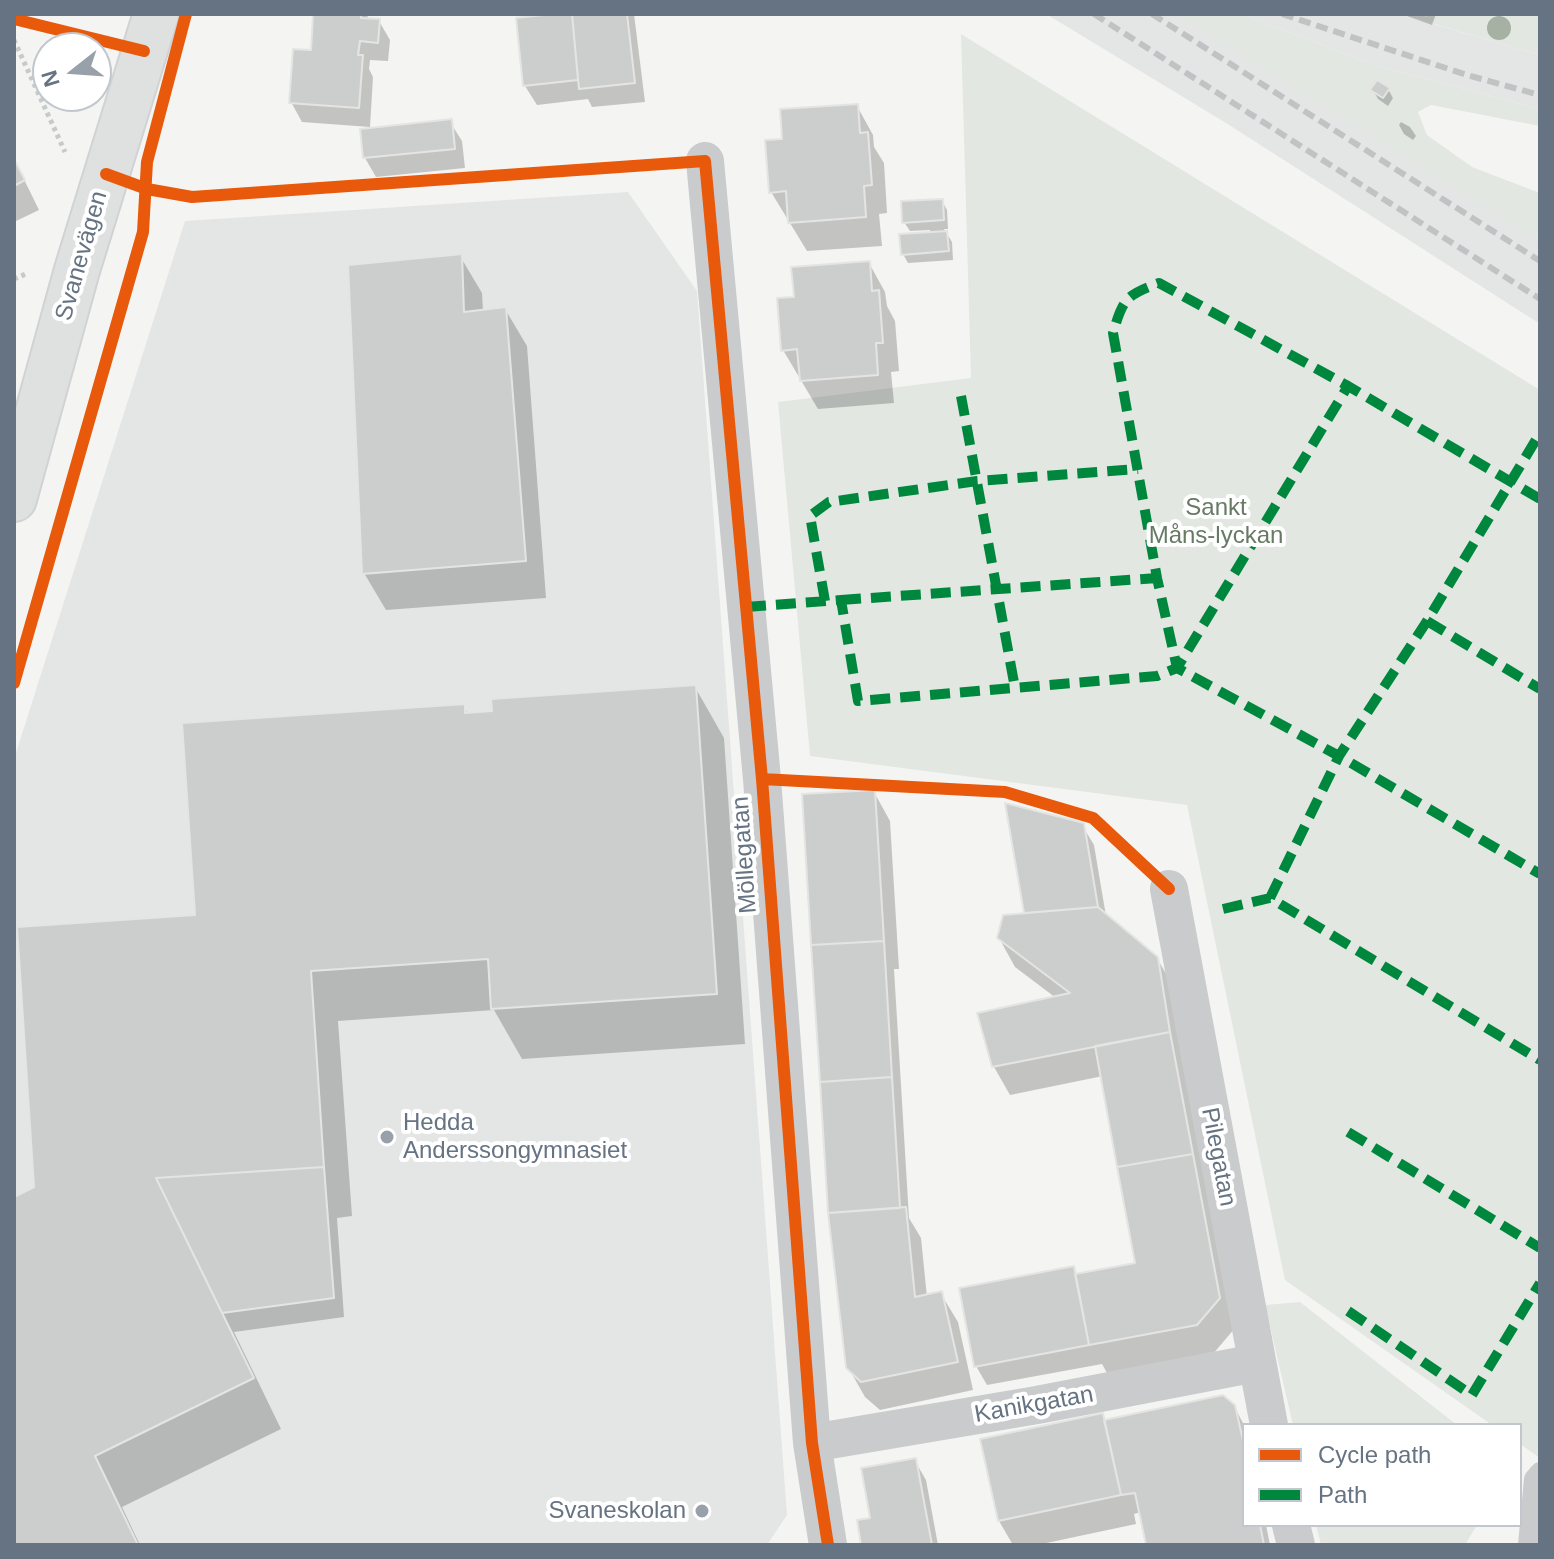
<!DOCTYPE html>
<meta charset="utf-8">
<style>
body{margin:0}
#map{position:relative;width:1554px;height:1559px;overflow:hidden;background:#f4f5f3;font-family:Arial,sans-serif}
canvas{display:block}
.frame{position:absolute;inset:0;border:16px solid #667382;pointer-events:none}
.legend{position:absolute;left:1242px;top:1423px;width:280px;height:104px;box-sizing:border-box;background:#fff;border:2px solid #c2c7cd;margin:0;padding:10px 14px;list-style:none;font-size:24px;color:#667382}
.legend li{display:flex;align-items:center;gap:16px;height:40px}
.legend b{width:40px;border:2px solid #c2c7cd}
.north{position:absolute;left:32px;top:32px;width:80px;height:80px;box-sizing:border-box;background:#fff;border:2px solid #c2c7cd;border-radius:50%;rotate:253deg;font-size:22px;font-weight:700;line-height:32px;text-align:center;color:#667382}
.north::after{content:'';display:block;margin:auto;width:28px;height:36px;background:#98a0aa;clip-path:polygon(50% 0,100% 100%,50% 72%,0 100%)}
</style>
<div id="map">
<canvas width="1554" height="1559"></canvas>
<div class="frame"></div>
<ul class="legend">
<li><b style="height:10px;background:#e8590c"></b>Cycle path</li>
<li><b style="height:10px;background:#00873e"></b>Path</li>
</ul>
<div class="north">N</div>
</div>
<script>
const c = document.querySelector('canvas').getContext('2d');
c.lineJoin = 'round';
function fillPath(path, color) { c.fillStyle = color; c.fill(path, 'evenodd'); }
function strokePath(path, color, width, dash) { c.strokeStyle = color; c.lineWidth = width; c.lineCap = dash ? 'butt' : 'round'; c.setLineDash(dash || []); c.stroke(path); }
function write(font, color, halo, rows, align = 'center') {
  c.font = font + ' Arial,sans-serif'; c.lineWidth = 8; c.setLineDash([]); c.textBaseline = 'middle'; c.strokeStyle = halo; c.fillStyle = color; for (const [text, x, y, turn = 0] of rows) {
    c.save(); c.translate(x, y); c.rotate((+turn || 0) * Math.PI / 180); c.textAlign = isNaN(turn) ? turn : align; if (halo) c.strokeText(text, 0, 0); c.fillText(text, 0, 0); c.restore();
  }
}
fillPath(new Path2D(`
 M 1046,14 L 1177,14 L 1407,156 L 1540,241 L 1540,324 L 1226,123 Z
 M 1242,14 L 1399,14 L 1540,55 L 1540,109 L 1374,65 Z
 M 628,192 L 697,291 L 787,1515 L 767,1545 L 14,1545 L 14,759 L 185,221 Z`), '#e4e6e6');
fillPath(new Path2D(`
 M 1177,14 L 1242,14 L 1374,65 L 1540,109 L 1540,126 L 1431,105 L 1418,112 L 1427,135 L 1472,167 L 1540,193 L 1540,241 Z
 M 1400,14 L 1418,14 L 1427,17 L 1428,14 L 1540,14 L 1540,55 Z
 M 961,34 L 1540,390 L 1540,1458 L 1520,1444 L 1520,1425 L 1492,1425 L 1285,1280 L 1187,805 L 810,756 L 778,402 L 971,378 Z
 M 1300,1302 L 1457,1425 L 1293,1425 L 1265,1305 Z
 M 1316,1525 L 1477,1525 L 1465,1545 L 1321,1545 Z`), '#e2e7e1');
fillPath(new Path2D(`
 M 315,14 L 366,14 L 370,20 L 379,21 L 390,40 L 388,61 L 370,60 L 369,69 L 373,77 L 370,127 L 302,122 L 291,102 L 312,52 Z
 M 571,14 L 634,14 L 645,102 L 592,107 L 588,99 L 537,105 L 525,86 Z
 M 1401,14 L 1436,14 L 1432,25 Z
 M 1388,89 L 1393,98 L 1388,106 L 1378,99 L 1373,90 Z
 M 857,106 L 873,135 L 874,147 L 884,163 L 887,213 L 879,214 L 882,246 L 807,251 L 771,192 L 785,141 Z
 M 450,122 L 462,141 L 465,168 L 376,177 L 365,158 L 362,131 Z
 M 1401,122 L 1410,127 L 1416,136 L 1413,140 L 1404,134 L 1399,125 Z
 M 14,159 L 39,210 L 14,222 Z
 M 942,201 L 947,210 L 948,229 L 944,229 L 952,242 L 953,260 L 908,263 L 903,254 L 931,234 L 930,230 L 910,231 L 904,222 Z
 M 460,256 L 482,293 L 483,311 L 505,309 L 527,346 L 546,598 L 386,610 L 364,573 Z
 M 869,263 L 885,292 L 887,306 L 895,321 L 899,371 L 891,372 L 894,403 L 818,409 L 783,350 L 796,298 Z
 M 695,687 L 724,738 L 745,1044 L 522,1059 L 494,1010 L 338,1021 L 352,1216 L 337,1218 L 344,1317 L 234,1332 L 281,1429 L 122,1507 L 140,1545 L 14,1545 L 14,1199 L 36,1188 L 197,917 L 463,706 L 468,714 Z
 M 874,792 L 890,821 L 899,969 L 894,969 L 909,1218 L 921,1238 L 927,1297 L 941,1294 L 958,1322 L 973,1390 L 880,1410 L 865,1397 L 848,1367 Z
 M 1008,806 L 1082,825 L 1094,845 L 1106,916 L 1157,958 L 1174,988 L 1235,1328 L 1213,1354 L 1107,1373 L 1102,1364 L 987,1385 L 976,1366 L 1073,1268 L 1077,1276 L 1138,1265 L 1103,1076 L 1010,1095 L 994,1067 L 1056,998 L 1015,967 L 999,938 L 1026,915 Z
 M 1234,1406 L 1244,1425 L 1244,1525 L 1266,1525 L 1270,1545 L 1148,1545 L 1141,1512 L 1134,1514 L 1136,1524 L 1037,1545 L 1013,1545 L 999,1521 L 982,1440 L 1102,1415 L 1106,1422 Z
 M 915,1461 L 926,1480 L 938,1545 L 863,1545 Z`), '#0003');
const building = new Path2D(`
 M 313,14 L 361,14 L 361,18 L 380,19 L 378,43 L 360,41 L 358,55 L 363,55 L 359,108 L 289,103 L 293,49 L 311,50 Z
 M 553,14 L 572,14 L 578,80 L 523,86 L 516,18 Z
 M 572,14 L 627,14 L 635,83 L 579,89 Z
 M 1377,80 L 1390,88 L 1383,98 L 1370,90 Z
 M 858,104 L 860,133 L 868,132 L 872,185 L 864,186 L 866,217 L 788,223 L 786,191 L 769,193 L 765,140 L 782,139 L 780,109 Z
 M 452,119 L 455,149 L 363,158 L 360,129 Z
 M 14,159 L 25,180 L 14,186 Z
 M 943,199 L 944,220 L 902,223 L 901,201 Z
 M 947,231 L 949,251 L 901,255 L 899,234 Z
 M 462,254 L 464,312 L 506,307 L 526,561 L 362,574 L 348,265 Z
 M 870,261 L 872,291 L 879,290 L 883,343 L 876,343 L 878,375 L 800,381 L 797,349 L 781,351 L 777,298 L 794,297 L 791,267 Z
 M 696,685 L 717,994 L 491,1009 L 488,959 L 311,971 L 324,1167 L 156,1178 L 254,1378 L 95,1456 L 138,1545 L 14,1545 L 14,1197 L 34,1187 L 17,927 L 195,915 L 182,723 L 465,704 L 465,713 L 492,711 L 491,699 Z
 M 875,790 L 884,941 L 811,945 L 802,794 Z
 M 1005,803 L 1084,823 L 1098,907 L 1024,913 Z
 M 1098,907 L 1158,957 L 1170,1032 L 992,1067 L 977,1013 L 1070,993 L 997,938 L 1003,915 Z
 M 884,941 L 892,1077 L 820,1082 L 811,945 Z
 M 1170,1032 L 1193,1154 L 1117,1167 L 1095,1046 Z
 M 892,1077 L 900,1208 L 828,1213 L 820,1082 Z
 M 1193,1154 L 1220,1298 L 1197,1325 L 1089,1345 L 1075,1274 L 1135,1263 L 1117,1167 Z
 M 324,1167 L 334,1298 L 222,1313 L 156,1178 Z
 M 906,1207 L 915,1297 L 942,1291 L 958,1362 L 861,1382 L 846,1368 L 828,1213 Z
 M 1074,1266 L 1089,1345 L 974,1367 L 959,1288 Z
 M 1223,1395 L 1235,1405 L 1244,1445 L 1244,1525 L 1260,1525 L 1264,1545 L 1146,1545 L 1135,1493 L 1121,1495 L 1104,1420 Z
 M 1103,1413 L 1121,1495 L 998,1521 L 980,1439 Z
 M 916,1458 L 932,1545 L 861,1545 L 857,1520 L 870,1518 L 861,1468 Z`);
fillPath(building, '#cccece');
strokePath(building, '#e4e4e3', 2);
const secondary = new Path2D(`
 M 14,499 L 77,270 L 156,14`);
strokePath(secondary, '#d1d2d3', 48);
strokePath(new Path2D(`
 M 14,40 L 65,152
 M 14,279 L 28,273`), '#c8c9c9', 5, [4, 4]);
strokePath(new Path2D(`
 M 1528,1545 L 1534,1479 L 1540,1472`), '#cacbcd', 20);
strokePath(new Path2D(`
 M 705,161 L 762,779 L 812,1443 L 828,1545
 M 1169,889 L 1269,1425
 M 812,1443 L 1037,1405 L 1256,1363
 M 1291,1525 L 1296,1545`), '#cacbcd', 38);
strokePath(secondary, '#dfe0e0', 44);
strokePath(new Path2D(`
 M 1094,14 L 1540,299
 M 1152,14 L 1540,261
 M 1282,14 L 1467,75 L 1540,95`), '#c1c2c3', 6, [12, 6]);
strokePath(new Path2D(`
 M 1539,14 L 1540,14
 M 961,396 L 1015,688
 M 1540,499 L 1348,386 L 1159,283 C 1126,295 1123,299 1113,333 L 1157,578 L 1177,668 L 1339,756 L 1540,874
 M 841,600 L 1157,578
 M 825,601 L 810,516 L 829,502 L 977,481 L 1138,469
 M 746,607 L 841,600 L 858,701 L 1157,676 L 1177,668 L 1348,386
 M 1427,621 L 1540,689
 M 1270,898 L 1339,756 L 1427,621 L 1540,433
 M 1223,909 L 1270,898 L 1540,1060
 M 1348,1132 L 1540,1248
 M 1348,1311 L 1472,1395 L 1540,1283`), '#00873e', 10, [20, 10]);
strokePath(new Path2D(`
 M 14,19 L 144,51
 M 106,174 L 147,189 L 192,197 L 705,161 L 762,779 L 812,1443 L 828,1545
 M 14,683 L 143,232 L 147,162 L 186,14
 M 762,779 L 1005,792 L 1093,818 L 1169,889`), '#e8590c', 12);
c.fillStyle = '#a6b1a4';
for (const [x, y] of [
 [1499,28]
]) { c.beginPath(); c.arc(x, y, 12, 0, 2 * Math.PI); c.fill(); }
for (const [x, y, r, color] of [
 [387,1137,8,"#98a0aa"],
 [702,1511,8,"#98a0aa"]
]) { const dot = new Path2D(); dot.arc(x, y, r, 0, 2 * Math.PI); c.fillStyle = color; c.fill(dot); strokePath(dot, '#fff', 3); }
write('24px', '#667382', '#fff', [
 ["Svanevägen",82,256,-74],
 ["Möllegatan",745,855,-94],
 ["Pilegatan",1218,1157,79],
 ["Kanikgatan",1034,1405,-10]
]);
write('24px', '#667a64', '#fff', [
 ["Sankt",1216,508],
 ["Måns-lyckan",1216,536]
]);
write('24px', '#667382', '#fff', [
 ["Hedda",403,1123],
 ["Anderssongymnasiet",403,1151],
 ["Svaneskolan",686,1511,"right"]
], 'left');
</script>
